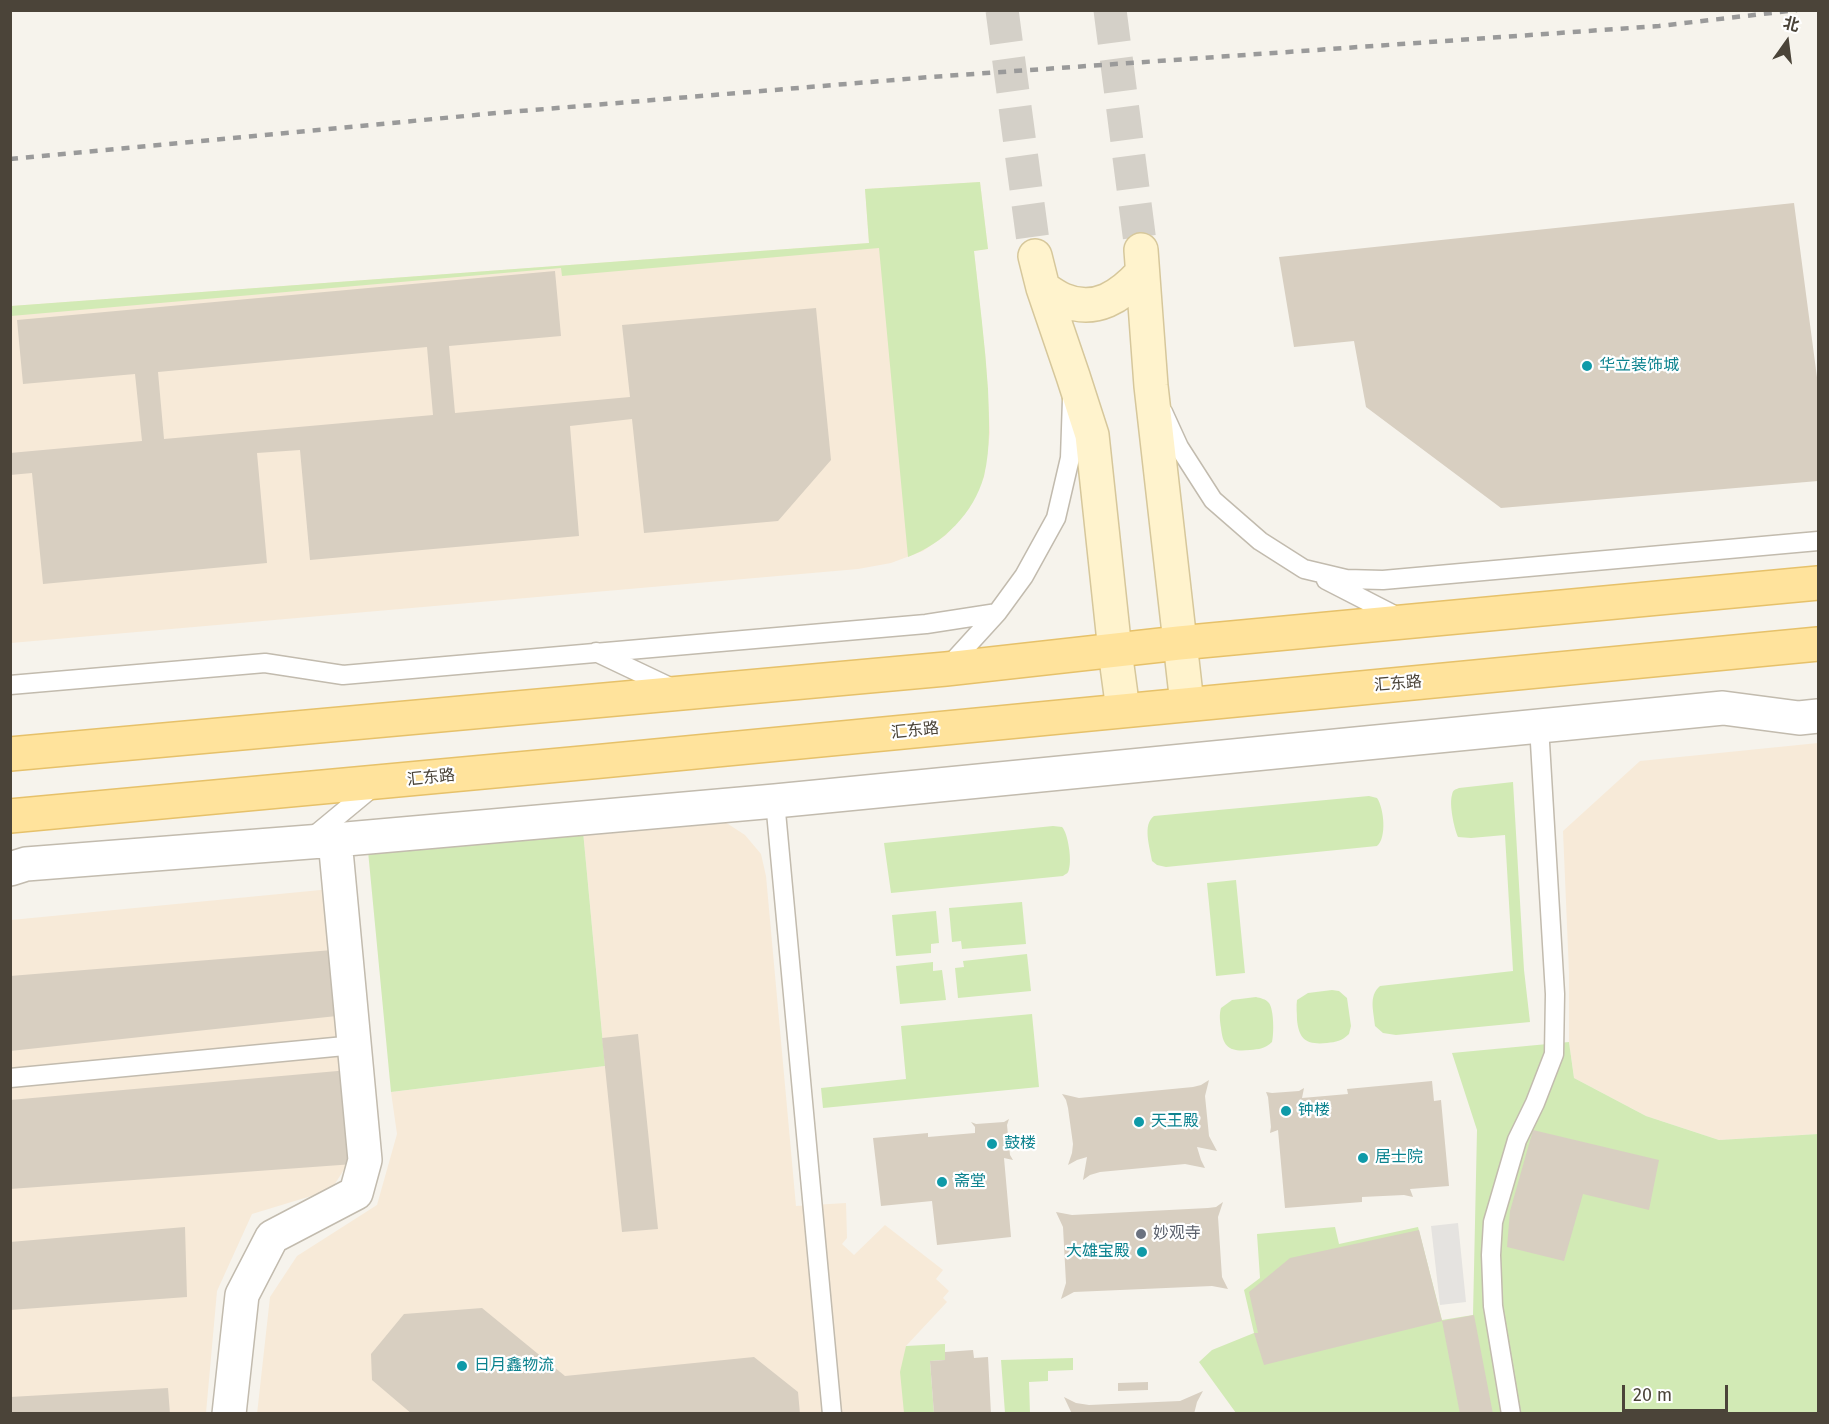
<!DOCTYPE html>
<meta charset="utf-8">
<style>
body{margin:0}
#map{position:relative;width:1829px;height:1424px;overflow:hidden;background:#f6f3ec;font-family:"Fira Sans","Noto Sans SC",sans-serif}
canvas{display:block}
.frame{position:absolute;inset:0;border:12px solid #4b4439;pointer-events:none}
.north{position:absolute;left:1757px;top:12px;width:60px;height:60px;-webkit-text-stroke:4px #fff;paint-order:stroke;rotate:14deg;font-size:16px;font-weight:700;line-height:24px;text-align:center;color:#4b4439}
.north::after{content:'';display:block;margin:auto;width:21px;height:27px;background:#4b4439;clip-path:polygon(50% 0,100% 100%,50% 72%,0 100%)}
.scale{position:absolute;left:1622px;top:1385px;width:106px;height:27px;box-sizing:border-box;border:3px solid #4b4439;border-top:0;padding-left:8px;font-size:18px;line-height:21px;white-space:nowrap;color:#4b4439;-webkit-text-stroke:4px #fff;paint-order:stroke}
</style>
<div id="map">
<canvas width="1829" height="1424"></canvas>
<div class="frame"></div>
<div class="north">北</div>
<div class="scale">20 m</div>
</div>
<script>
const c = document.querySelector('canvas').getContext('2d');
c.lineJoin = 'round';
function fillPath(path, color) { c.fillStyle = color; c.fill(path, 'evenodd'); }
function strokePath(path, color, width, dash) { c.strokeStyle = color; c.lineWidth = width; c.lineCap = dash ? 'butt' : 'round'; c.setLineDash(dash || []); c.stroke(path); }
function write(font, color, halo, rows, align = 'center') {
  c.font = font + ' "Fira Sans","Noto Sans SC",sans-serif'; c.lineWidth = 4.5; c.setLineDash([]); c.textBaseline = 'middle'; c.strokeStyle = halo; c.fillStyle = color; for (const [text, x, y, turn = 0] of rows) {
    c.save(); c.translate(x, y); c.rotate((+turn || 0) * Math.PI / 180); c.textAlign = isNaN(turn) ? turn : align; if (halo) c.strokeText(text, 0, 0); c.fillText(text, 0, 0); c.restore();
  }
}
fillPath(new Path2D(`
 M 980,182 L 988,249 L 974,251 L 986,362 L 990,433 L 984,477 L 969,509 L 946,535 L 923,551 L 891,563 L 858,569 L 11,643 L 11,306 L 869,243 L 865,189 Z
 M 1818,743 L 1818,1134 L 1719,1140 L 1646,1116 L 1574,1078 L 1569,1042 L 1569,973 L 1563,831 L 1640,761 Z
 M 725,822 L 745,835 L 761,854 L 766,876 L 796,1206 L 846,1203 L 847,1238 L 842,1244 L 854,1255 L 885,1225 L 943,1270 L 936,1279 L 949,1291 L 943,1298 L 947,1302 L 906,1346 L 904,1413 L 257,1414 L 270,1297 L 297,1256 L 377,1205 L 397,1134 L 391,1092 L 605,1066 L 583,831 Z
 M 331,889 L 359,1146 L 331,1190 L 252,1214 L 217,1291 L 206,1413 L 11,1414 L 11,920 Z`), '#f7ead8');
fillPath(new Path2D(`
 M 980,182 L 988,249 L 974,251 C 979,297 985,343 988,389 C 989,418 991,447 984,476 C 974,513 943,544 908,557 L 879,248 L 562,276 L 561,268 L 11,316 L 11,306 L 869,243 L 865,189 Z
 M 1513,782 L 1524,970 L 1530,1022 L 1396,1035 L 1383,1033 L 1375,1026 C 1374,1012 1368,996 1380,986 L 1513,971 L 1505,835 L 1471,838 L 1458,837 C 1454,828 1449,804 1452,795 C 1453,790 1454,790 1459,788 Z
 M 1369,796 L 1377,798 C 1384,808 1387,838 1377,846 L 1166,867 L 1157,865 L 1152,861 C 1150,847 1142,825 1154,816 Z
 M 1053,826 L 1062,827 C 1068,833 1072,860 1069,869 C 1068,874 1067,873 1063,876 L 891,893 L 884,843 Z
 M 583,831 L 605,1066 L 391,1092 L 368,851 Z
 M 1236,880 L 1245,973 L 1216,976 L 1207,883 Z
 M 1022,902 L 1026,944 L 962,949 L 961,941 L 952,942 L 949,908 Z
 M 936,911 L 939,943 L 931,944 L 931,953 L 896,956 L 892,915 Z
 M 1027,954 L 1031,991 L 958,998 L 955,968 L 964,967 L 963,961 Z
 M 933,962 L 933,971 L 942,970 L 946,1000 L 900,1004 L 896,966 Z
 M 1332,990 L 1339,991 L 1347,998 L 1351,1026 L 1349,1034 C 1342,1041 1336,1042 1327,1043 C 1307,1045 1299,1040 1297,1020 C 1297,1013 1296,1007 1297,1000 L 1308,993 Z
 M 1256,997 C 1260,998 1266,999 1269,1003 C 1274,1010 1274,1034 1272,1042 C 1265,1049 1259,1049 1250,1050 C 1230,1052 1223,1048 1221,1028 C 1220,1021 1219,1015 1221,1008 L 1232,1000 Z
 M 1032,1014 L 1039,1087 L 823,1108 L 821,1088 L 906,1079 L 901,1026 Z
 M 1569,1042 L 1574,1078 L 1646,1116 L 1719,1140 L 1818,1134 L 1818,1413 L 1236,1413 L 1199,1362 L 1212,1350 L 1254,1333 L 1244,1290 L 1260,1278 L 1257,1234 L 1335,1227 L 1339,1244 L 1418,1227 L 1442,1320 L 1473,1315 L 1477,1130 L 1452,1053 Z
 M 945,1344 L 945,1360 L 930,1361 L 934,1413 L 904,1413 L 900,1372 L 906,1346 Z
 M 1073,1358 L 1073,1370 L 1048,1371 L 1048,1381 L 1029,1382 L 1030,1413 L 1005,1413 L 1001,1360 Z`), '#d2eab5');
fillPath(new Path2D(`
 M 1458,1223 L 1466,1302 L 1440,1305 L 1431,1226 Z`), '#e5e3e0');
fillPath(new Path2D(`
 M 1794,203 L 1818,385 L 1818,481 L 1501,508 L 1366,407 L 1354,341 L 1294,347 L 1279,257 Z
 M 555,271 L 561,336 L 449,346 L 455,413 L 630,397 L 622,325 L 816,308 L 831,460 L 778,521 L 644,533 L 632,419 L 570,426 L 579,536 L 310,560 L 300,450 L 257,453 L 267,563 L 43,584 L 32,473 L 10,475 L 10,453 L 142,441 L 135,374 L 23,384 L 17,320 ZM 427,347 L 433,415 L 164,439 L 158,372 Z
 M 345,949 L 346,1015 L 10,1051 L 10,976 Z
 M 638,1034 L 658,1229 L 622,1232 L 602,1038 Z
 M 349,1070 L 354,1164 L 10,1189 L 10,1100 Z
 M 1209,1080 L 1205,1096 L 1209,1136 L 1217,1151 L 1197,1147 L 1201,1160 L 1205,1168 L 1185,1164 L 1100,1172 L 1090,1175 L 1083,1180 L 1087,1157 L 1077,1160 L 1068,1165 L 1072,1153 L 1073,1144 L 1068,1108 L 1066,1100 L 1062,1094 L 1079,1098 L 1193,1087 L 1201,1085 Z
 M 1432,1081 L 1434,1101 L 1441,1100 L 1449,1186 L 1410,1189 L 1413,1197 L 1404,1195 L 1362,1197 L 1362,1202 L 1285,1208 L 1278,1130 L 1270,1133 L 1271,1127 L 1268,1097 L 1266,1092 L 1272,1093 L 1299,1091 L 1304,1088 L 1302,1098 L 1348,1094 L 1347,1089 Z
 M 1009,1119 L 1007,1125 L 1010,1155 L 1013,1160 L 1004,1158 L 1011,1237 L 937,1245 L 932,1201 L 881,1206 L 873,1138 L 928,1133 L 928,1137 L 975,1133 L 975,1127 L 971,1122 L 976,1124 L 1004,1122 Z
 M 1533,1130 L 1659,1160 L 1649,1210 L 1583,1194 L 1564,1261 L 1507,1247 L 1510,1211 Z
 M 1223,1202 L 1218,1217 L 1222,1277 L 1228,1289 L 1212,1286 L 1074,1292 L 1061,1299 L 1066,1283 L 1063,1227 L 1056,1212 L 1072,1215 L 1208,1208 L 1216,1207 Z
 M 185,1227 L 187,1297 L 10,1310 L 10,1242 Z
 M 1419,1230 L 1442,1321 L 1264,1365 L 1254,1333 L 1258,1333 L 1249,1292 L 1290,1258 Z
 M 482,1308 L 565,1376 L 754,1357 L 798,1392 L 800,1414 L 412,1414 L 372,1380 L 371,1354 L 404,1314 Z
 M 1474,1315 L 1493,1414 L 1460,1414 L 1442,1321 Z
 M 973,1350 L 974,1358 L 988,1357 L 991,1414 L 934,1414 L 930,1361 L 945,1360 L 945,1352 Z
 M 1148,1382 L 1148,1390 L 1118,1391 L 1118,1383 Z
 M 168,1388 L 170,1414 L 10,1414 L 10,1397 Z
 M 1203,1391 L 1197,1402 L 1194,1414 L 1072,1414 L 1064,1397 L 1076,1403 L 1089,1405 L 1180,1401 Z`), '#d8cfc1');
strokePath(new Path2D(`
 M 1002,10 L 1035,256
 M 1110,10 L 1141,250`), '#d4d0c8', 33, [33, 16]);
const service = new Path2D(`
 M 1163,412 L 1179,447 L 1213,500 L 1260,541 L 1304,569 L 1346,579 L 1383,580 L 1818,541
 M 1326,580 L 1400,618
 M 596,652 L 674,689
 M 946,669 L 997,613
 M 10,685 L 265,663 L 343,675 L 926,624 L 997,613 L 1024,576 L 1056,518 L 1070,458 L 1072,399
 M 775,801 L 832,1414
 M 309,840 L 373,787
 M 10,1078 L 355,1045
 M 1511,1414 L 1493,1306 L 1491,1255 L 1493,1222 L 1517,1140 L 1535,1103 L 1554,1054 L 1555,994 L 1539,726`);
const minor = new Path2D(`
 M 10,869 L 26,864 L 335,840 L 775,801 L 1723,708 L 1799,718 L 1818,716
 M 229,1414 L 242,1295 L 272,1237 L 356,1193 L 365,1160 L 335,840`);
const secondary = new Path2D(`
 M 1141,250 L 1151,386 L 1187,704
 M 1035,256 L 1043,288 L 1073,376 L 1092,435 L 1115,651 L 1123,710
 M 1043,288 C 1049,292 1056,297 1063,300 C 1096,314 1121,296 1142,273`);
const primary = new Path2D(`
 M 10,754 L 946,669 L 1179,643 L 1818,583
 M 10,816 C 613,762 1216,701 1818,644`);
strokePath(service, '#c2bbae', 21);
strokePath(minor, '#c2bbae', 36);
strokePath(secondary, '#d6c79b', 36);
strokePath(primary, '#e6c16a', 36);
strokePath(service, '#fff', 18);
strokePath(minor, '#fff', 33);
strokePath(secondary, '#fff3cd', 33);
strokePath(primary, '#ffe39c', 33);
strokePath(new Path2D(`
 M 10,159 L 497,113 L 930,77 L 1659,26 L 1797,10`), '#9a9a9a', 4.5, [8, 8]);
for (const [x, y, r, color] of [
 [1587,366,6,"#0f9aa8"],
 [1286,1111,6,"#0f9aa8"],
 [1139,1122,6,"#0f9aa8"],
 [992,1144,6,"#0f9aa8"],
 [1363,1158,6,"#0f9aa8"],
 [942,1182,6,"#0f9aa8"],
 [1141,1234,6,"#6b7280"],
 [1142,1252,6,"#0f9aa8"],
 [462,1366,6,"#0f9aa8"]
]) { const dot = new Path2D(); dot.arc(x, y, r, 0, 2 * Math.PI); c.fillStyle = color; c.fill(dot); strokePath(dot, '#fff', 2); }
write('16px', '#0d838f', '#fff', [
 ["华立装饰城",1599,366],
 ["钟楼",1298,1111],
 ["天王殿",1151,1122],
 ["鼓楼",1004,1144],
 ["居士院",1375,1158],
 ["斋堂",954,1182],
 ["大雄宝殿",1130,1252,"right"],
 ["日月鑫物流",474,1366]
], 'left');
write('16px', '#4b4439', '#fff', [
 ["汇东路",1398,684,-5],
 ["汇东路",915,731,-6],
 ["汇东路",431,778,-6]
]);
write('16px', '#5b616d', '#fff', [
 ["妙观寺",1153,1234]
], 'left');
</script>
